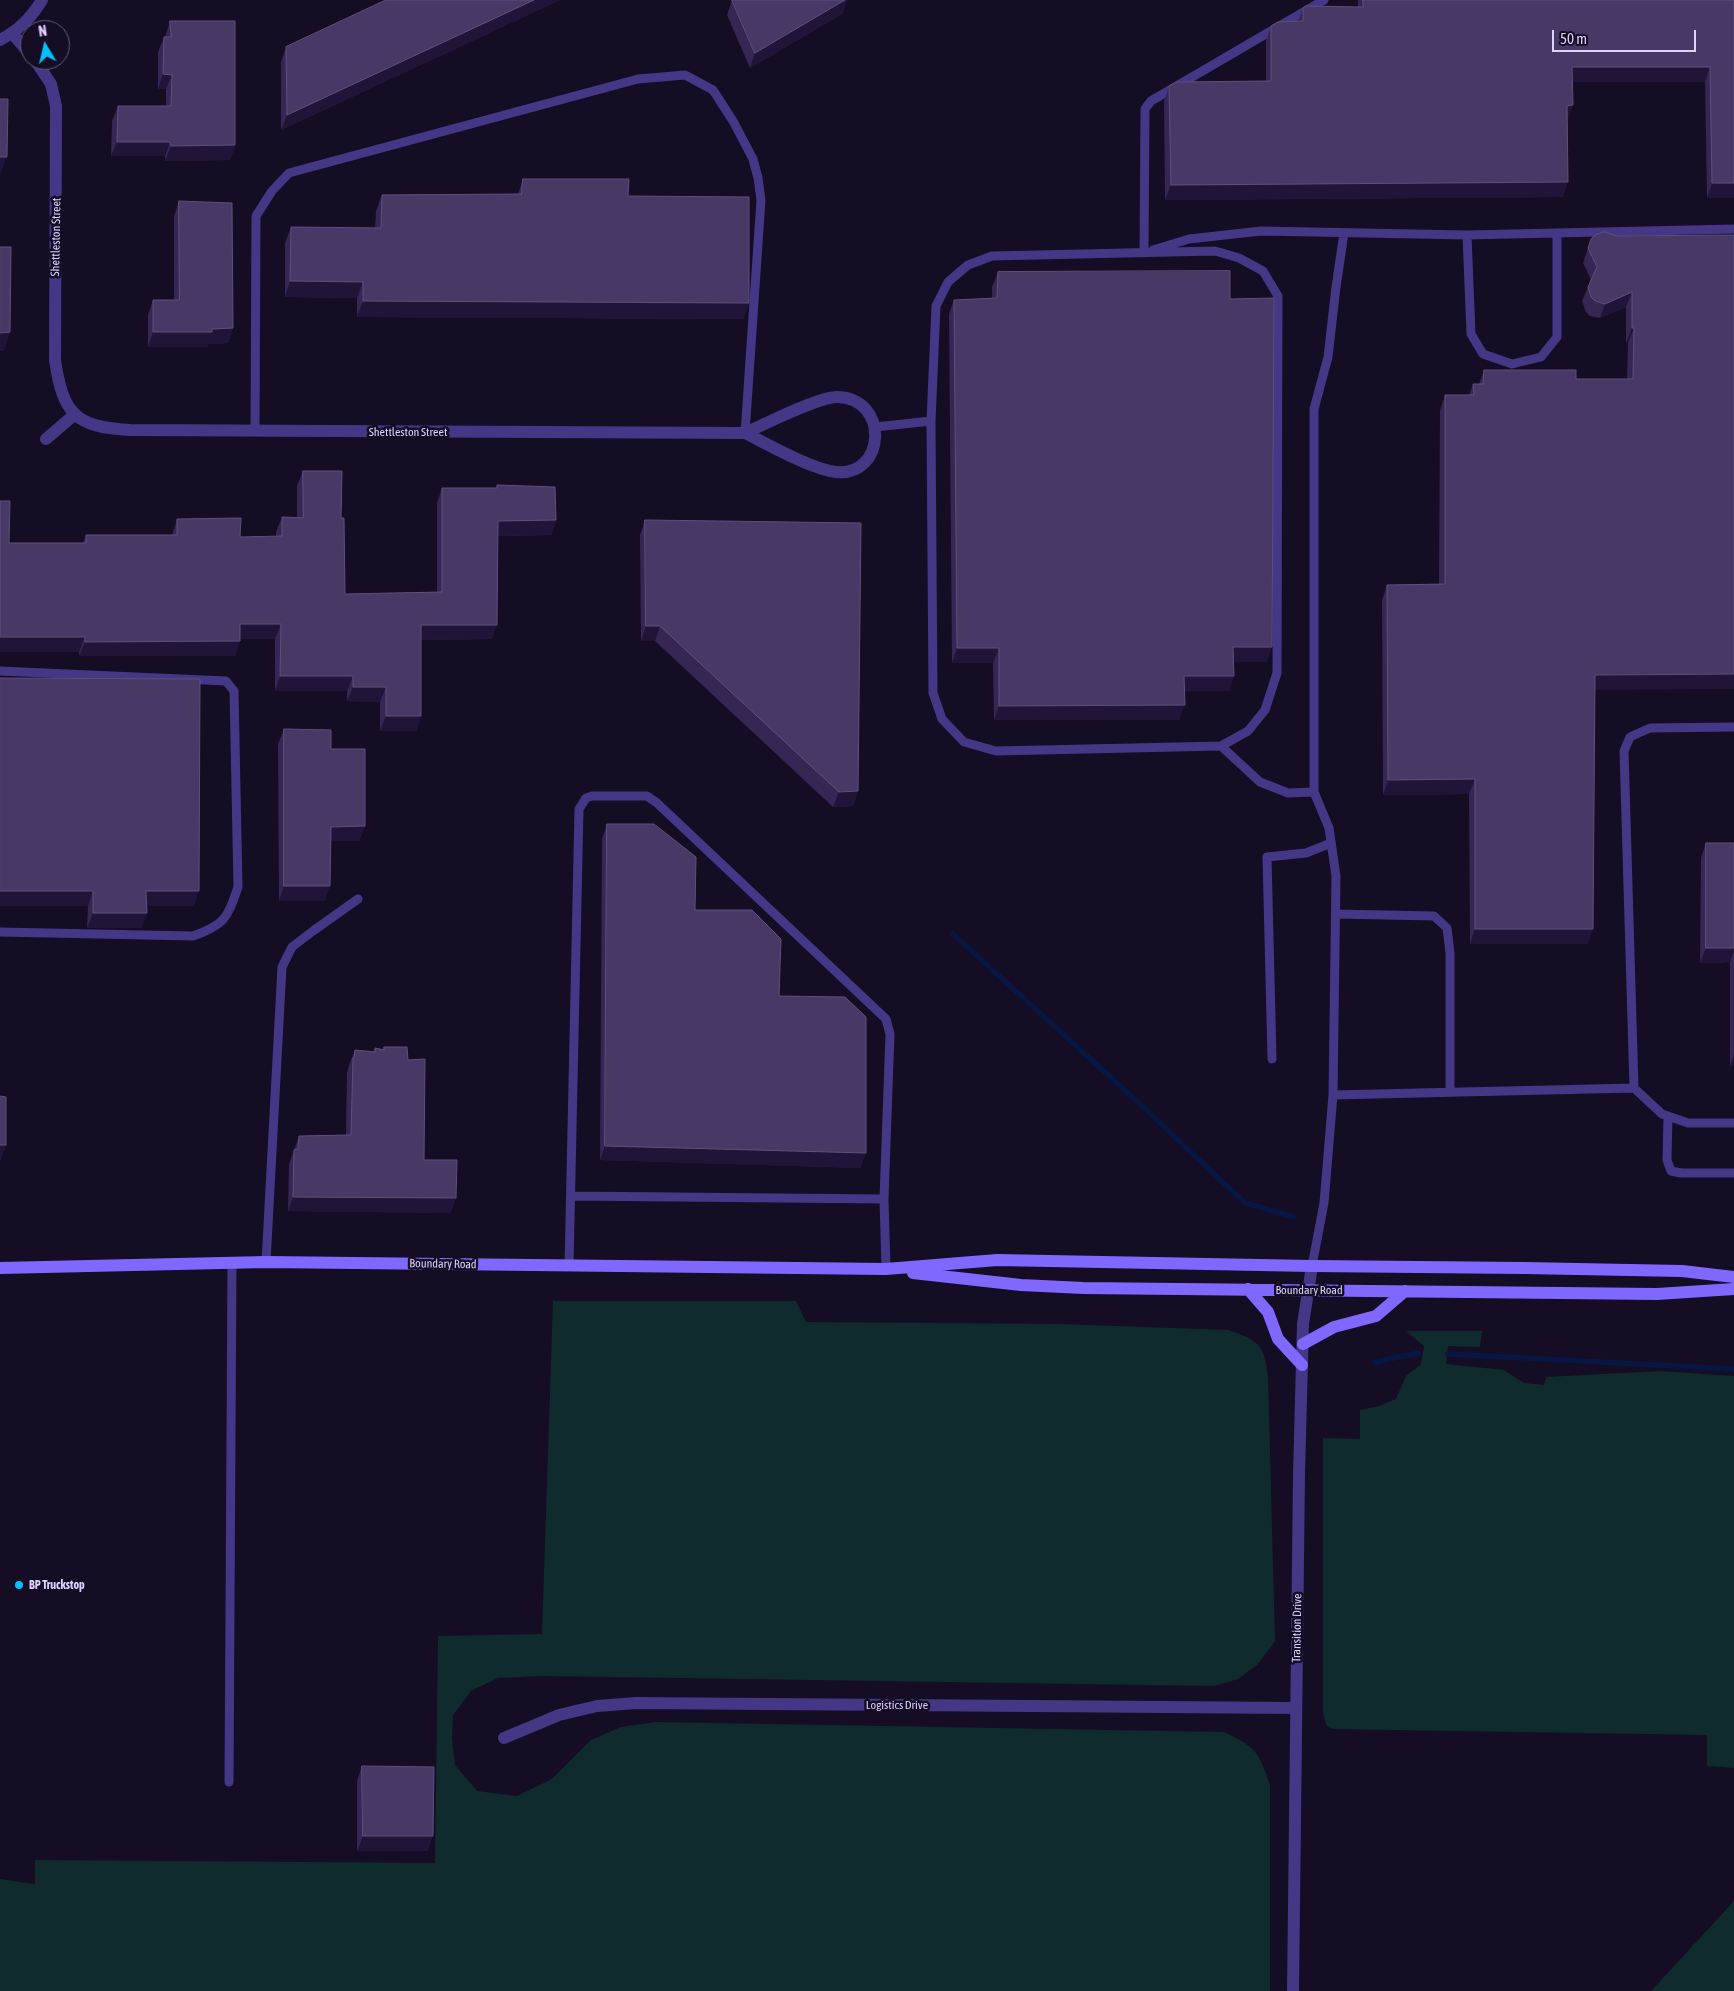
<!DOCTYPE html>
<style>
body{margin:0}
#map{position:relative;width:1734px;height:1991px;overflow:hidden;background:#140d24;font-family:"Asap Condensed",sans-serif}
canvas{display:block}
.north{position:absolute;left:20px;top:20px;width:50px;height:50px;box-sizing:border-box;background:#140d24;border:1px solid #645b7c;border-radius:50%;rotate:351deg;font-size:14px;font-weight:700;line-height:20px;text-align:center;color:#dcd1ff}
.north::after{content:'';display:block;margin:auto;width:18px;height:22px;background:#00c1fc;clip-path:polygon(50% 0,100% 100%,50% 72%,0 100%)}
.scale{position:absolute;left:1552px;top:30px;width:144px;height:22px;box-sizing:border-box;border:2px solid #dcd1ff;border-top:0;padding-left:6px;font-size:15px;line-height:18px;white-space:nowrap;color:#dcd1ff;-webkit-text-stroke:4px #140d24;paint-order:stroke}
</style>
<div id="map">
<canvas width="1734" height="1991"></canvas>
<div class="north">N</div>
<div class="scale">50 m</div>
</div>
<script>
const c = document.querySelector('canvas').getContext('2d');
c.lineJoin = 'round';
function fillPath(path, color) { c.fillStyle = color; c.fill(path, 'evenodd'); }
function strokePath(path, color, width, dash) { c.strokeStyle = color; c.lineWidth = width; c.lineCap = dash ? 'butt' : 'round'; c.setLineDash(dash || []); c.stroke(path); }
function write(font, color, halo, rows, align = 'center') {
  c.font = font + ' "Asap Condensed",sans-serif'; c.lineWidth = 5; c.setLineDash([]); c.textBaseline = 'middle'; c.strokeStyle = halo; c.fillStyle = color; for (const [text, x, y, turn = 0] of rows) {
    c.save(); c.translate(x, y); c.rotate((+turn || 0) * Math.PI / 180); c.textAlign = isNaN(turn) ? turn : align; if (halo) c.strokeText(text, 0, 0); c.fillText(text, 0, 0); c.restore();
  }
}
fillPath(new Path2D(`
 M 553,1301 L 796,1301 L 806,1322 L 1059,1324 L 1229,1330 C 1260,1342 1263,1343 1268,1376 L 1275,1641 L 1257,1665 L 1238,1679 L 1214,1686 L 543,1676 L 498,1678 L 471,1691 L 453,1715 L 452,1739 L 455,1765 L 477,1791 L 517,1796 L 552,1779 L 591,1740 L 621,1727 L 656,1722 L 1224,1732 C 1256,1747 1259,1752 1270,1785 L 1270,1991 L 0,1991 L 0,1879 L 35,1884 L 35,1860 L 435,1863 L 438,1636 L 542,1634 Z
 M 1406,1331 L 1482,1331 L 1480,1347 L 1448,1346 L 1446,1364 L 1504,1370 L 1524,1383 L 1544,1385 L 1546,1377 L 1661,1371 L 1734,1376 L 1734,1768 L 1707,1766 L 1707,1735 L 1333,1729 L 1326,1725 L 1323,1712 L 1323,1438 L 1360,1439 L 1360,1410 L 1379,1406 L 1396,1399 L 1406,1376 L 1421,1364 L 1424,1346 Z
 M 1734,1901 L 1734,1991 L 1651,1991 Z`), '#102b2e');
strokePath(new Path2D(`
 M 953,934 L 1140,1104 L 1245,1203 L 1294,1217
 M 1448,1354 L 1734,1369
 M 1375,1362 L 1418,1353`), '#081643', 5.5);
strokePath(new Path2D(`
 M 1467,235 L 1471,334 L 1483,354 L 1512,364 L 1541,357 L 1557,337 L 1557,233
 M 1153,250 L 1189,239 L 1261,231 L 1467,235 L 1734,229
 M 1215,251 L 1239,258 L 1263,271 L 1278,296 L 1277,673 L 1265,710 L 1248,731 L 1221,746 L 996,751 L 964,742 L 942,719 L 933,693 L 931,421 L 936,306 L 948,282 L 968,265 L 992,256 Z
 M 1144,253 L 1145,109 L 1151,101 L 1324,0
 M 875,427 L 931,421
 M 255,431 L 256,216 L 272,191 L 289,173 L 638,79 L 685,75 L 713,90 L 733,121 L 753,159 L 758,178 L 761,200 L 745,433
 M 0,671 L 226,681 L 234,691 L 238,887 C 227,918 226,924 193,936 L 0,932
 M 1221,746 L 1260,782 L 1288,793 L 1314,792
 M 1336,914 L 1434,916 L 1447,928 L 1450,953 L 1450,1092
 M 1272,1059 L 1267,857 L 1306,853 L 1331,843
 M 1634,1088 L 1624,751 L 1630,737 L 1650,728 L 1734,727
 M 1333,1095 L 1634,1088 L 1662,1114 L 1688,1123 L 1734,1123
 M 1668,1116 L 1667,1160 L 1671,1171 L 1681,1173 L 1734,1173
 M 571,1196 L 884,1199
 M 266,1262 L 282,967 L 292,947 L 313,931 L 358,899
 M 569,1266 L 579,809 L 586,798 L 592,796 L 647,796 L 657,803 L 886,1019 L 890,1034 L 884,1199 L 886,1269
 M 1312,1266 L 1324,1203 L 1333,1095 L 1336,876 L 1329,828 L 1314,792 L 1314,409 L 1328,357 L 1336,287 L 1344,233
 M 229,1782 L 232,1263`), '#443785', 9);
strokePath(new Path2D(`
 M 12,33 L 30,54
 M 0,40 C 19,30 31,18 42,0
 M 35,60 L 51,84 L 56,106 L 55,360 C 63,414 75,427 130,430 L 745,433 C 765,424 818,397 837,397 C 890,398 886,477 836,472 C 811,469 769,445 745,433
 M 46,439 L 74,415
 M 504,1738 L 559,1715 L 597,1706 L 636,1703 L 1296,1708
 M 1293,1991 L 1299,1474 L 1303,1324 L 1312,1266`), '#443785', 12);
strokePath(new Path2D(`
 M 0,1268 L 266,1262 L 886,1269 L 997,1260 L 1312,1266 L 1524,1268 L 1682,1271 L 1734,1277
 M 913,1273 L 1021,1285 L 1083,1288 L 1657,1294 L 1734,1289
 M 1248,1289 L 1268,1312 L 1278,1339 L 1302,1365
 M 1303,1344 L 1334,1327 L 1376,1316 L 1405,1291`), '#7f68ff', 12);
fillPath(new Path2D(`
 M 386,0 L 560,0 L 281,130 L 281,62 L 286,47 Z
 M 732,0 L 847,0 L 842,14 L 750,68 L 727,15 Z
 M 1358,0 L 1734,0 L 1734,198 L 1707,198 L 1705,82 L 1573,82 L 1567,120 L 1563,197 L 1165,200 L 1164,101 L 1169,86 L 1266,81 L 1266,41 L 1271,26 L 1298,22 L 1303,8 L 1358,7 Z
 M 170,21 L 235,145 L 230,160 L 165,161 L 165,156 L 111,156 L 112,121 L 118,106 L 166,106 L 166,89 L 158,89 L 158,52 L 164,37 L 165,37 Z
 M 523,179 L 628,196 L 749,303 L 743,319 L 357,317 L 357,298 L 285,297 L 285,243 L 291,227 L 375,228 L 376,211 L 382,195 L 518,194 Z
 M 179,201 L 233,328 L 228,343 L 208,344 L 207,347 L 148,347 L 148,315 L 153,300 L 174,300 L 174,216 Z
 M 1734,235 L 1595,690 L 1588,944 L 1470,944 L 1469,794 L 1383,795 L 1382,600 L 1387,585 L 1439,584 L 1440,410 L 1445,395 L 1469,395 L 1473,384 L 1479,384 L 1484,370 L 1576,379 L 1627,379 L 1628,343 L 1626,343 L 1626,307 L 1600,318 L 1590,316 L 1586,312 L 1582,301 L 1591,280 L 1583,263 L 1591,239 L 1616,236 Z
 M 998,272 L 1230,299 L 1267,662 L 1234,662 L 1229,691 L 1184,691 L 1179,720 L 994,720 L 993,663 L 952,663 L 949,314 L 954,300 L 992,298 L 992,287 Z
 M 303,471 L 341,518 L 345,594 L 437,592 L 437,503 L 442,488 L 496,488 L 497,485 L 556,520 L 551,535 L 498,536 L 492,639 L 421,640 L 421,716 L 416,731 L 380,731 L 380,702 L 347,701 L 347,691 L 275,691 L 275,639 L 240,639 L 235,656 L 79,656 L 79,652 L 9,543 L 83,543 L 86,535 L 172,535 L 177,519 L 240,537 L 276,537 L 276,532 L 282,517 L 297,518 L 297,486 Z
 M 645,520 L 858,791 L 853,806 L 833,807 L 655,641 L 641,641 L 640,535 Z
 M 0,678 L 194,906 L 146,906 L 147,913 L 141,928 L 87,928 L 88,906 Z
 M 284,729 L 331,749 L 365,826 L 359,841 L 331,841 L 325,901 L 279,901 L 278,744 Z
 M 607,824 L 779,996 L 861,1168 L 600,1160 L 602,839 Z
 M 1706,843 L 1734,843 L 1734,1066 L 1730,1066 L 1730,962 L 1700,963 L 1701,858 Z
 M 384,1047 L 408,1060 L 424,1160 L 456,1198 L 450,1213 L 288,1211 L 289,1164 L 299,1136 L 346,1135 L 347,1073 L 349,1065 L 355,1050 L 373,1052 L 375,1048 L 383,1049 Z
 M 362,1766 L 428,1851 L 357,1851 L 357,1781 Z`), '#352653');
fillPath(new Path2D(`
 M 534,0 L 560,0 L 281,130 L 287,115 Z
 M 845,0 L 847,0 L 842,14 L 750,68 L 755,53 Z
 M 1572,67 L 1710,67 L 1705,82 L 1567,82 Z
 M 163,74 L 172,75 L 166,89 L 158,89 Z
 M 1573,105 L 1568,120 L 1567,106 Z
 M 117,142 L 170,142 L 165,156 L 111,156 Z
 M 235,145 L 230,160 L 165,161 L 171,146 Z
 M 0,157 L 7,157 L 0,175 Z
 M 1568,182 L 1563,197 L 1165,200 L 1171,185 Z
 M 1712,183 L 1734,183 L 1734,198 L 1707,198 Z
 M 290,281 L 363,282 L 357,298 L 285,297 Z
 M 1632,292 L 1626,307 L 1600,318 L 1605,304 Z
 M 363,301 L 749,303 L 743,319 L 357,317 Z
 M 233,328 L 228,343 L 208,344 L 207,347 L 148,347 L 153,332 Z
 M 1632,328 L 1634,328 L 1628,343 L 1626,343 Z
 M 10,332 L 4,351 L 0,351 L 0,333 Z
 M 556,520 L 551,535 L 493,536 L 498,521 Z
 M 240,624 L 281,624 L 275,639 L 235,639 Z
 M 421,625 L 497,625 L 492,639 L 416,640 Z
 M 646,626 L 660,626 L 655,641 L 641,641 Z
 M 0,637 L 85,637 L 79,652 L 0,652 Z
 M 240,641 L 235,656 L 79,656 L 85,642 Z
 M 1233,647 L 1272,647 L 1267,662 L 1228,662 Z
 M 957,648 L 999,648 L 993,663 L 952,663 Z
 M 1734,674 L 1734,689 L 1589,690 L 1595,675 Z
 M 280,676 L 353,676 L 347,691 L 275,691 Z
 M 1184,676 L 1234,676 L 1229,691 L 1178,691 Z
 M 353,687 L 386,687 L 380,702 L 347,701 Z
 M 1185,705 L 1179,720 L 994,720 L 999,706 Z
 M 386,716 L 421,716 L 416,731 L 380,731 Z
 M 1475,779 L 1469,794 L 1383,795 L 1388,780 Z
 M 858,791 L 853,806 L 833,807 L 839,792 Z
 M 365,826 L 359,841 L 326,841 L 331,827 Z
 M 284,886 L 330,886 L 325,901 L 279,901 Z
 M 0,891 L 93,891 L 88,906 L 0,906 Z
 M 146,891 L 199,891 L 194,906 L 140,906 Z
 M 93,913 L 147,913 L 141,928 L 87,928 Z
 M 1475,929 L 1593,929 L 1588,944 L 1470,944 Z
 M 1706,948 L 1734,948 L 1734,951 L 1730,962 L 1700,963 Z
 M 1734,1055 L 1734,1066 L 1730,1066 Z
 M 0,1145 L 6,1145 L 1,1160 L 0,1160 Z
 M 605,1146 L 866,1153 L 861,1168 L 600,1160 Z
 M 293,1197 L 456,1198 L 450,1213 L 288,1211 Z
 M 363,1836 L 433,1836 L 428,1851 L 357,1851 Z`), '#201438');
const building = new Path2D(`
 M 386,0 L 534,0 L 287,115 L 286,47 Z
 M 732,0 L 845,0 L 755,53 Z
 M 1363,0 L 1734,0 L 1734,183 L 1712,183 L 1710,67 L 1572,67 L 1573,105 L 1567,106 L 1568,182 L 1171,185 L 1169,86 L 1176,82 L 1271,81 L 1271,26 L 1278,22 L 1303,21 L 1303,8 L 1305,6 L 1363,7 Z
 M 170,21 L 235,21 L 235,145 L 171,146 L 170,142 L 117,142 L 118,106 L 171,106 L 172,75 L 163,74 L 164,37 L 171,37 Z
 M 0,99 L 8,99 L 7,157 L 0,157 Z
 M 523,179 L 629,179 L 628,196 L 749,197 L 749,303 L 363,301 L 363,282 L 290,281 L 291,227 L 381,228 L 382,195 L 521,194 Z
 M 179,201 L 232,203 L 233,328 L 212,329 L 212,332 L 153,332 L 153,300 L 179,300 Z
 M 1605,232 L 1616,236 L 1734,235 L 1734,674 L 1595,675 L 1593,929 L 1475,929 L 1475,779 L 1388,780 L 1387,585 L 1445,584 L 1445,395 L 1474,395 L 1473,384 L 1483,384 L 1484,370 L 1576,370 L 1576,379 L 1633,379 L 1634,328 L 1632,328 L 1632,292 L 1605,304 L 1595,301 L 1591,297 L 1588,287 L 1597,267 L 1588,248 L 1591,239 L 1595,235 Z
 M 0,247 L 11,247 L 10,332 L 0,333 Z
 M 1230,271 L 1230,299 L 1274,298 L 1272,647 L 1233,647 L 1234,676 L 1184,676 L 1185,705 L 999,706 L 999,648 L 957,648 L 954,300 L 997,298 L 998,272 Z
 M 303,471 L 342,471 L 341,518 L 344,518 L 345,594 L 442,592 L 442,488 L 497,488 L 497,485 L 555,487 L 556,520 L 498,521 L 497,625 L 421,625 L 421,716 L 386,716 L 386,687 L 353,687 L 353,676 L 280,676 L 281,624 L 240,624 L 240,641 L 85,642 L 85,637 L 0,637 L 0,501 L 10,501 L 9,543 L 86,543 L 86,535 L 177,535 L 177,519 L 241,518 L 240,537 L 282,536 L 282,517 L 303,518 Z
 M 645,520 L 861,523 L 858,791 L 839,792 L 660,626 L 646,626 Z
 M 0,678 L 200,679 L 199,891 L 146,891 L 147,913 L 93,913 L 93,891 L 0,891 Z
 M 284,729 L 331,730 L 331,749 L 365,749 L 365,826 L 331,827 L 330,886 L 284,886 Z
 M 607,824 L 654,824 L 696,857 L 695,910 L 752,910 L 781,939 L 779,996 L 845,997 L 866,1017 L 866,1153 L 605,1146 Z
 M 1706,843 L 1734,843 L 1734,948 L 1706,948 Z
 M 384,1047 L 407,1047 L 408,1060 L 425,1059 L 424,1160 L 457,1160 L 456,1198 L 293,1197 L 294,1150 L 298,1149 L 299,1136 L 351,1135 L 353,1058 L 354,1058 L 355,1050 L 375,1052 L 375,1048 L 384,1050 Z
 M 0,1096 L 6,1097 L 6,1145 L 0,1145 Z
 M 362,1766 L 434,1767 L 433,1836 L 363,1836 Z`);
fillPath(building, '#473865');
strokePath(building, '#5e507e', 1);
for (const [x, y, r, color] of [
 [19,1585,5,"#00c1fc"]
]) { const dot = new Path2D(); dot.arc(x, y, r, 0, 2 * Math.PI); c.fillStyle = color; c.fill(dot); strokePath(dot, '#140d24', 2); }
write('12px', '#dcd1ff', '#140d24', [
 ["Shettleston Street",56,237,-89],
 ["Shettleston Street",408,432],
 ["Boundary Road",443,1264,1],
 ["Boundary Road",1309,1290],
 ["Transition Drive",1297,1628,-89],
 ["Logistics Drive",897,1705]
]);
write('bold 12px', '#dcd1ff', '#140d24', [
 ["BP Truckstop",29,1585]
], 'left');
</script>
